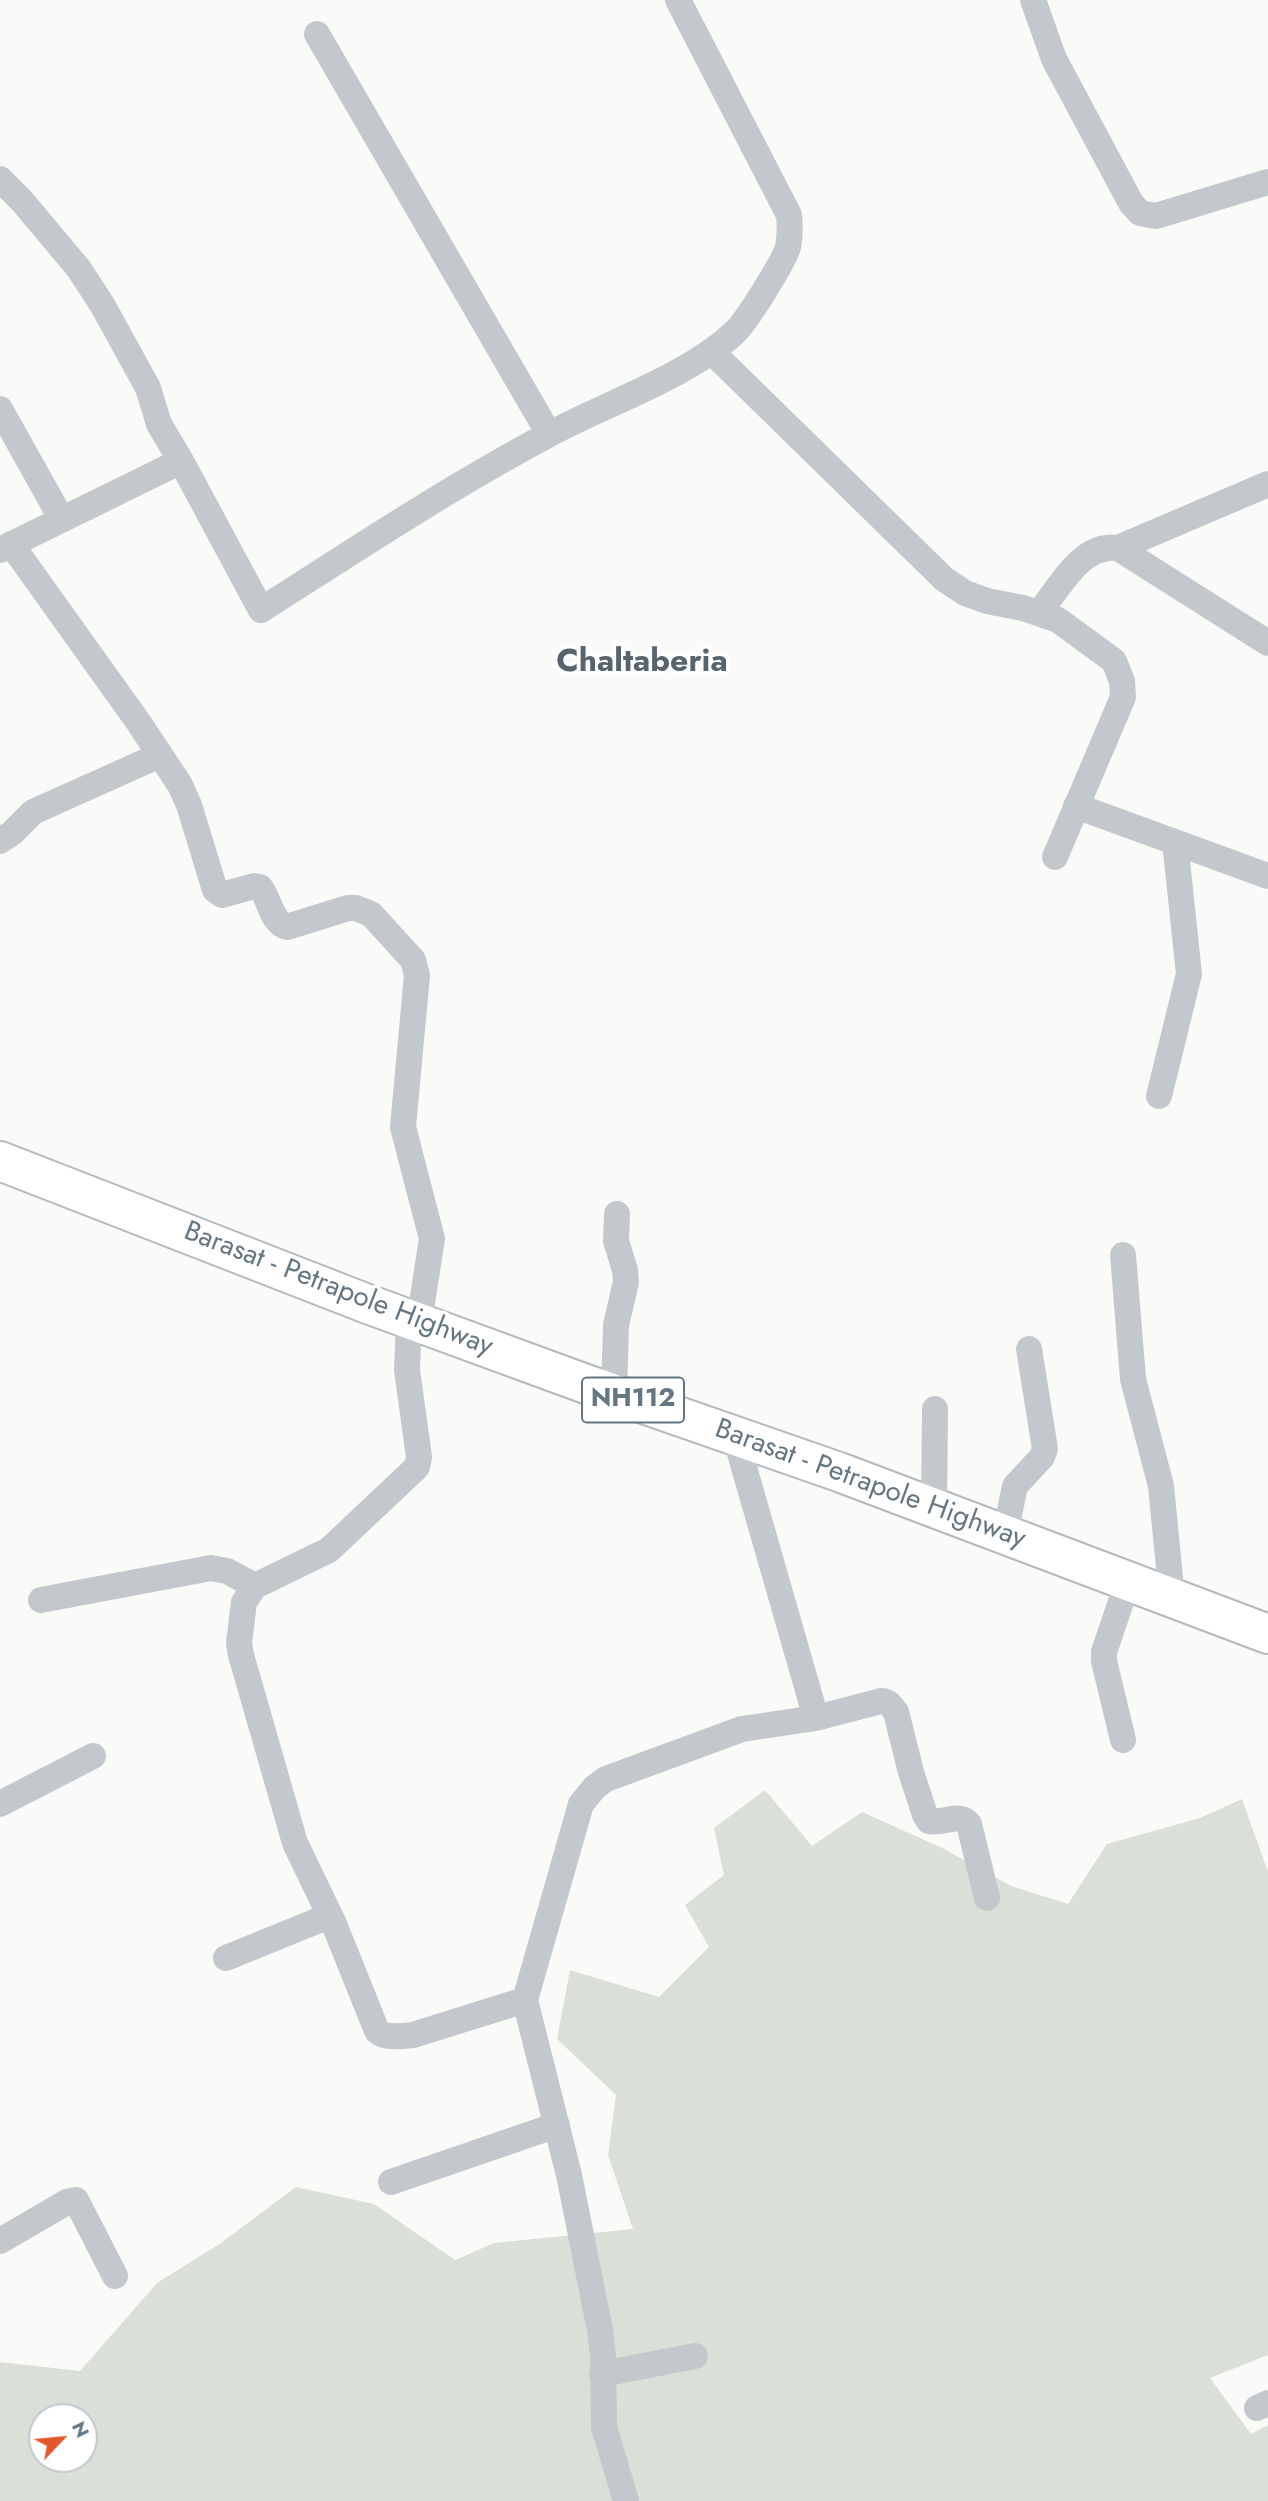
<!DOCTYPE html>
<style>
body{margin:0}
#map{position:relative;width:1268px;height:2501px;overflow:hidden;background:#fafaf8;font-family:Jost,sans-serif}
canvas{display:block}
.north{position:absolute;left:28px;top:2403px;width:70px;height:70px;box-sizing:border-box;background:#fff;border:2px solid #c1c8cd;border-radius:50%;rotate:64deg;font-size:19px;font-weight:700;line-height:28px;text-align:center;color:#657683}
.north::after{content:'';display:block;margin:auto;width:24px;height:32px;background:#e4572e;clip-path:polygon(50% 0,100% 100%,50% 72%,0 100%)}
</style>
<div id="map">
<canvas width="1268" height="2501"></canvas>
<div class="north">N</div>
</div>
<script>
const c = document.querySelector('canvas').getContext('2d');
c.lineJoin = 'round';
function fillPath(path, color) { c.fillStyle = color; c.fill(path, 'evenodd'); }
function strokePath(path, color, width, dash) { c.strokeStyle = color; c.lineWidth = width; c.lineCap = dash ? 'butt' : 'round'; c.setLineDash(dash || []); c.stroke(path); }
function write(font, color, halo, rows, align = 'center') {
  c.font = font + ' Jost,sans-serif'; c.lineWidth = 7; c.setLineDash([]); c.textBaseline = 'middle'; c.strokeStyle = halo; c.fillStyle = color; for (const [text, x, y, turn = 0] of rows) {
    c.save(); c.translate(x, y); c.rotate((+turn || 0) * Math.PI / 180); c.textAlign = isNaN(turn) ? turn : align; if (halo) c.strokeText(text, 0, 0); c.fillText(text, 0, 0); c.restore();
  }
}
fillPath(new Path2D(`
 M 765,1790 L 812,1846 L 862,1812 L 942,1848 L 1011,1886 L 1068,1904 L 1107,1844 L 1200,1818 L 1242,1799 L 1268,1872 L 1268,2355 L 1210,2378 L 1251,2434 L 1268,2425 L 1268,2501 L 0,2501 L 0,2362 L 80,2371 L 157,2283 L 221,2243 L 296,2187 L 374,2204 L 455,2260 L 494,2243 L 633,2229 L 608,2155 L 616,2095 L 557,2039 L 570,1970 L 659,1997 L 709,1947 L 685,1905 L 724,1875 L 714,1828 ZM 42,2417 L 84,2417 L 84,2459 L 42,2459 Z`), '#dadfd7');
const highway = new Path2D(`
 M 0,1161 L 365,1303 L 586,1384 L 839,1472 L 1268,1634`);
strokePath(highway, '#b4b9bd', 42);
strokePath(new Path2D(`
 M 1033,0 L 1054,59 L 1131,203 L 1140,213 L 1156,216 L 1268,182
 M 317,34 L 549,434
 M 0,179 L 22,201 L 79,269 L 103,306 L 148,388 L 159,424 L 181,461 L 261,610 C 355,550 447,489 546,436 C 604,404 688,377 735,332 C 747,321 784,261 788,247 C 790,236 790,225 789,215 L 678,0
 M 711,351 L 944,579 L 965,593 L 987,601 L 1023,608 L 1058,620 L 1114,661 L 1122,681 L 1123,697 L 1055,857
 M 0,409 L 61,518
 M 11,544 L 139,723 L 180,785 L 189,805 L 215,890 L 222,895 L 254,886 L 260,887 C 270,899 271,923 287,927 L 348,908 L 356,908 L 371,914 L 413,960 L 417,975 L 403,1127 L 432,1239 L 419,1322
 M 1118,548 L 1268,484
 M 0,550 L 181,461
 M 1039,613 C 1060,587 1081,543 1118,548 L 1268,643
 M 1076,806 L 1268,876
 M 0,841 L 12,833 L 33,812 L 160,755
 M 1159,1096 L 1189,974 L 1175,842
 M 1123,1255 L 1133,1379 L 1161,1486 L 1172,1598
 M 409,1318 L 407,1370 L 419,1457 L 417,1467 L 329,1550 L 255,1586 L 244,1602 L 239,1643 L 241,1655 L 295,1843 L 334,1924 L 377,2031 C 386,2039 401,2036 413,2035 L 525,2000
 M 614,1394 L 616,1325 L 626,1282 L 625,1270 L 616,1241 L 617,1214
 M 934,1509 L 935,1409
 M 1005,1535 L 1015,1486 L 1042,1457 L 1045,1449 L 1029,1349
 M 41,1600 L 211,1568 L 227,1571 L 255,1586
 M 816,1718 L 881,1701 C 889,1701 891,1706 896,1712 L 911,1772 L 925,1815 L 929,1821 C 943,1824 960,1812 969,1824 L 987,1898
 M 1123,1740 L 1104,1661 L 1104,1652 L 1128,1581
 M 0,1804 L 93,1756
 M 226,1958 L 329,1916
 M 391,2182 L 557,2125
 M 0,2241 L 67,2202 L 76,2200 L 115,2276
 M 602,2374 L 695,2356
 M 1257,2408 L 1268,2403
 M 626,2501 L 604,2427 L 603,2354 L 600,2330 L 569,2175 L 525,2000 L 581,1804 L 595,1787 L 606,1779 L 742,1729 L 816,1718 L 735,1436`), '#c3c8cc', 26);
strokePath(highway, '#fff', 38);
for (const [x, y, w] of [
 [633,1400,102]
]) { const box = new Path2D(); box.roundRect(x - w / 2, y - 22.5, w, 45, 5); c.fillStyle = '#fff'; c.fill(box); strokePath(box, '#657683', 2); }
write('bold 26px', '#657683', null, [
 ["NH112",633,1400]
]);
write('28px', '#657683', '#fff', [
 ["Barasat - Petrapole Highway",338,1290,21],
 ["Barasat - Petrapole Highway",870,1485,20]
]);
write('bold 32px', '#57646e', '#fff', [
 ["Chaltaberia",642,663]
]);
</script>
